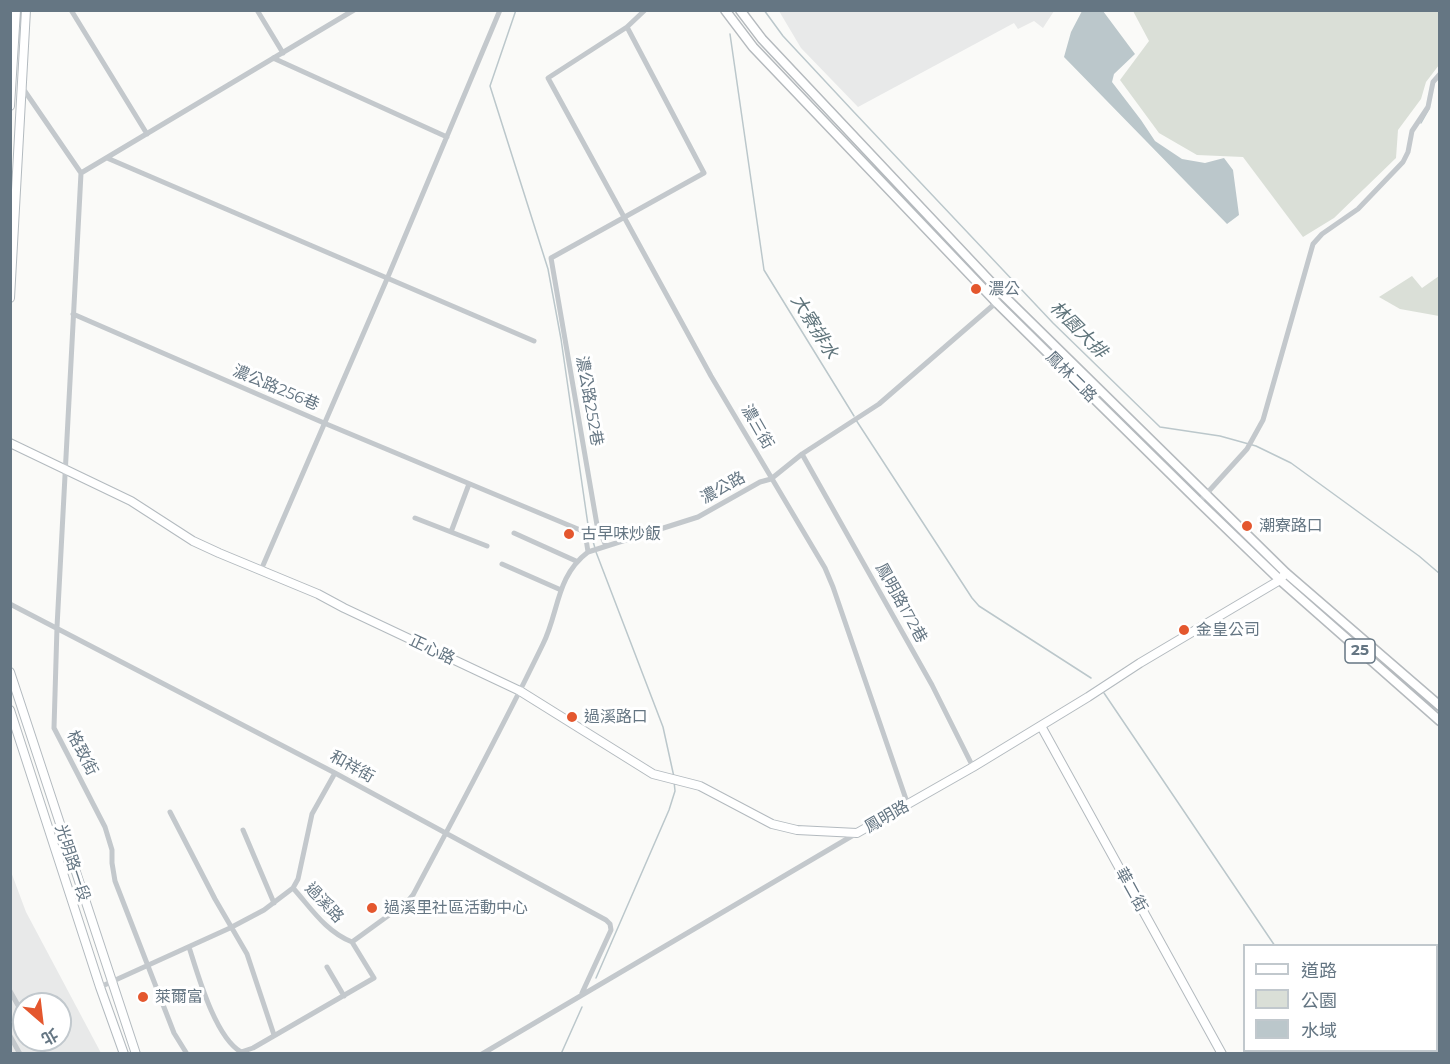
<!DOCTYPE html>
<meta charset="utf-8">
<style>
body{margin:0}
#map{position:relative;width:1450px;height:1064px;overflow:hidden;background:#fafaf8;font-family:Montserrat,"Noto Sans TC",sans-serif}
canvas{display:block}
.frame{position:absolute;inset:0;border:12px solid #657683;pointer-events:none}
.legend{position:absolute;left:1243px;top:944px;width:195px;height:108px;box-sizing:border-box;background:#fff;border:2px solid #c1c8cd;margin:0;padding:8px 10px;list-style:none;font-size:18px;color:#657683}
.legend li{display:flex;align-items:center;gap:12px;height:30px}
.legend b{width:30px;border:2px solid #c1c8cd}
.north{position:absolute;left:12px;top:992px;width:60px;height:60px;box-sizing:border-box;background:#fff;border:2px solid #c1c8cd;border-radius:50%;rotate:152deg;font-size:16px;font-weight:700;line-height:24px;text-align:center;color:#657683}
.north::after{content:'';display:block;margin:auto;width:21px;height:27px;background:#e4572e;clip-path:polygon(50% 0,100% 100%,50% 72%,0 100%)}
</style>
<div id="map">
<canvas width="1450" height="1064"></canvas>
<div class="frame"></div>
<ul class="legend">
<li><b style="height:8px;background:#fff"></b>道路</li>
<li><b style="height:16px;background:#dadfd7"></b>公園</li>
<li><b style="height:16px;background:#bbc7cb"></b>水域</li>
</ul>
<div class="north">北</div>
</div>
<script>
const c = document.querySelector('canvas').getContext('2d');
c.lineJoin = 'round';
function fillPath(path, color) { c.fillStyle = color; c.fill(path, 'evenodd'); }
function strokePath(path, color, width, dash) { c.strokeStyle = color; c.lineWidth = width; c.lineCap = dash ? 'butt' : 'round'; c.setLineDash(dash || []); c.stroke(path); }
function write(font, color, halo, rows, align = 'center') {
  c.font = font + ' Montserrat,"Noto Sans TC",sans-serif'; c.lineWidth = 6; c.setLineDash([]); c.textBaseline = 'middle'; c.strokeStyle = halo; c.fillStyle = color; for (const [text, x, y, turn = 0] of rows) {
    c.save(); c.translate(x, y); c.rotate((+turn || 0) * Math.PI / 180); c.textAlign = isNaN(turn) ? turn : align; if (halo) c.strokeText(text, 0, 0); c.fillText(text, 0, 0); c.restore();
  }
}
fillPath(new Path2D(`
 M 779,11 L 1054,11 L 1043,28 L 1034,21 L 1018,29 L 1014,23 L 858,107 L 801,48 Z
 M 10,869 L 26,912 L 101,1053 L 11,1053 ZM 24,1004 L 60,1004 L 60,1040 L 24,1040 Z`), '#e8e9e9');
fillPath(new Path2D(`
 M 1133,11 L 1438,11 L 1439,65 L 1426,82 L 1421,99 L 1398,130 L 1396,158 L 1334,218 L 1303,237 L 1243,157 L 1197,155 L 1159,133 L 1120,80 L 1149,41 Z
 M 1412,276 L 1422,288 L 1439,276 L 1439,316 L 1400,309 L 1379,297 Z`), '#dadfd7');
fillPath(new Path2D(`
 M 1082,11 L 1103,11 L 1135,54 L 1114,74 L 1112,82 L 1141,120 L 1155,141 L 1182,159 L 1205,163 L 1224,158 L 1233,170 L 1239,215 L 1227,224 L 1064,57 L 1071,32 Z`), '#bbc7cb');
strokePath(new Path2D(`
 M 516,10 L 490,86 L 548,269 L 561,339 L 588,525 L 595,548
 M 764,10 L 783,36 L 852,110 L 1053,323 L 1160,427 L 1220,436 L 1256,446 L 1291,463 L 1419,556 L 1440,574
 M 730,34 L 764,270 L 854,416
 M 1421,123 L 1429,109
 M 856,420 L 972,598 L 979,606 L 1091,678
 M 596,552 L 663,727 L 674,777
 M 1104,693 L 1275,946
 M 596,978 L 669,810 L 675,791 L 674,781
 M 1347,1050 L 1349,1054
 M 561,1054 L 582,1007`), '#bbc7cb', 1.5);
const secondary = new Path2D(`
 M 10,106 L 16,10
 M 10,298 L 26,10
 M 10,443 L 131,501 L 193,541 L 219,553 L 318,594 L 344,608 L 520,691 L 653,774 L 700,786 L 772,824 L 797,830 L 857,833 L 973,767 L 1088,697 L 1140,663 L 1280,580 L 1283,576
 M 10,672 L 136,1054
 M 10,710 L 100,987 L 124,1054
 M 1041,726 L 1222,1054
 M 1436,1041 L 1440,1037
 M 1425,1054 L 1428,1050`);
const primary = new Path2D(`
 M 725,10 L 753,47 L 997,303 L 1199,502 L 1280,580 L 1440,721
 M 740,10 L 762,39 L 1004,296 L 1286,573 L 1440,706`);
strokePath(secondary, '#b3babf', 10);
strokePath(primary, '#b5babe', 11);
strokePath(new Path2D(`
 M 71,10 L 147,134
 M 257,10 L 283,53
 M 627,27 L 548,78 L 711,376 L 825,568 L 833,587 L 908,805
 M 273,58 L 447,137
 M 22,87 L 81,173 L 57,627 L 54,728 L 105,827 L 112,850 L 112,863 L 115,881 L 174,1033 L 187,1054
 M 107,158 L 534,341
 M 81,173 L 354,10
 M 73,314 L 324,423 L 585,532 L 588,552
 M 802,454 L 932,685 L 973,767
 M 1199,502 L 1247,449 L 1263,420 L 1313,244 L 1322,234 L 1358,209 L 1403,162 L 1408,152 L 1412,131 L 1428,107 L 1433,82 L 1440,74
 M 415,518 L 487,546
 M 451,532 L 469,484
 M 514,533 L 576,561
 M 606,546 L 597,525 L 551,258 L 704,173 L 627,27 L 645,10
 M 502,564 L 561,590
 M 261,570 L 387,279 L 500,10
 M 10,604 L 335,773 L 606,920 L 610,924 L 611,930 L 582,993
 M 170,812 L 215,899 L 247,954 L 274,1035
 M 243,830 L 274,903
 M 293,888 L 298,879 L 312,814 L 335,773
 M 189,947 C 198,975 215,1037 241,1052 L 253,1048 L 374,978 L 352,942
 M 327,967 L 344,996
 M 100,987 L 230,928 L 264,910 L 293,888 C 311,908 326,932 352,942 L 407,902 L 413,895 C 457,812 502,729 543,644 C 559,612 556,576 588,552 L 698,517 L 760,482 L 771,479 L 802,454 L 879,404 L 998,301
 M 10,991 L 24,1016
 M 10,1036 L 20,1054
 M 37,1040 L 44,1054
 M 482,1054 L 857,833`), '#c3c8cc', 5);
strokePath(secondary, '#fff', 8);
strokePath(primary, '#fff', 8);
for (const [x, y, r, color] of [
 [976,289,6,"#e4572e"],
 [1247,526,6,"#e4572e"],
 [569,534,6,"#e4572e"],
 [1184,630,6,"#e4572e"],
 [572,717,6,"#e4572e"],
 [372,908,6,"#e4572e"],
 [143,997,6,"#e4572e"]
]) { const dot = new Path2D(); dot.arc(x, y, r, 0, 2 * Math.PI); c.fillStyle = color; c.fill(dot); strokePath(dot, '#fff', 2); }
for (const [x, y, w] of [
 [1360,651,30]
]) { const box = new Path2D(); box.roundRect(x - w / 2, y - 12, w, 24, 4.5); c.fillStyle = '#fff'; c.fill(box); strokePath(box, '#657683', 1.5); }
write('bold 15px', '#657683', null, [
 ["25",1360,651]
]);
write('16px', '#657683', '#fff', [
 ["濃公",988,289],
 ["潮寮路口",1259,526],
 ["古早味炒飯",581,534],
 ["金皇公司",1196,630],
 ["過溪路口",584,717],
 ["過溪里社區活動中心",384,908],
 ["萊爾富",155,997]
], 'left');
write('16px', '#657683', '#fff', [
 ["鳳林二路",1071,377,45],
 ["濃公路256巷",276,388,23],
 ["濃公路252巷",589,401,80],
 ["濃三街",757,427,60],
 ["濃公路",723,488,-29],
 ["鳳明路172巷",901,603,61],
 ["正心路",432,650,25],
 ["格致街",82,753,63],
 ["和祥街",352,767,29],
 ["鳳明路",887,817,-30],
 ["光明路一段",72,863,72],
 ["華二街",1131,890,61],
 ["過溪路",324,903,47]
]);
write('italic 18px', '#60757c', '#fff', [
 ["大寮排水",814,327,58],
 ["林園大排",1078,330,45]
]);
</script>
